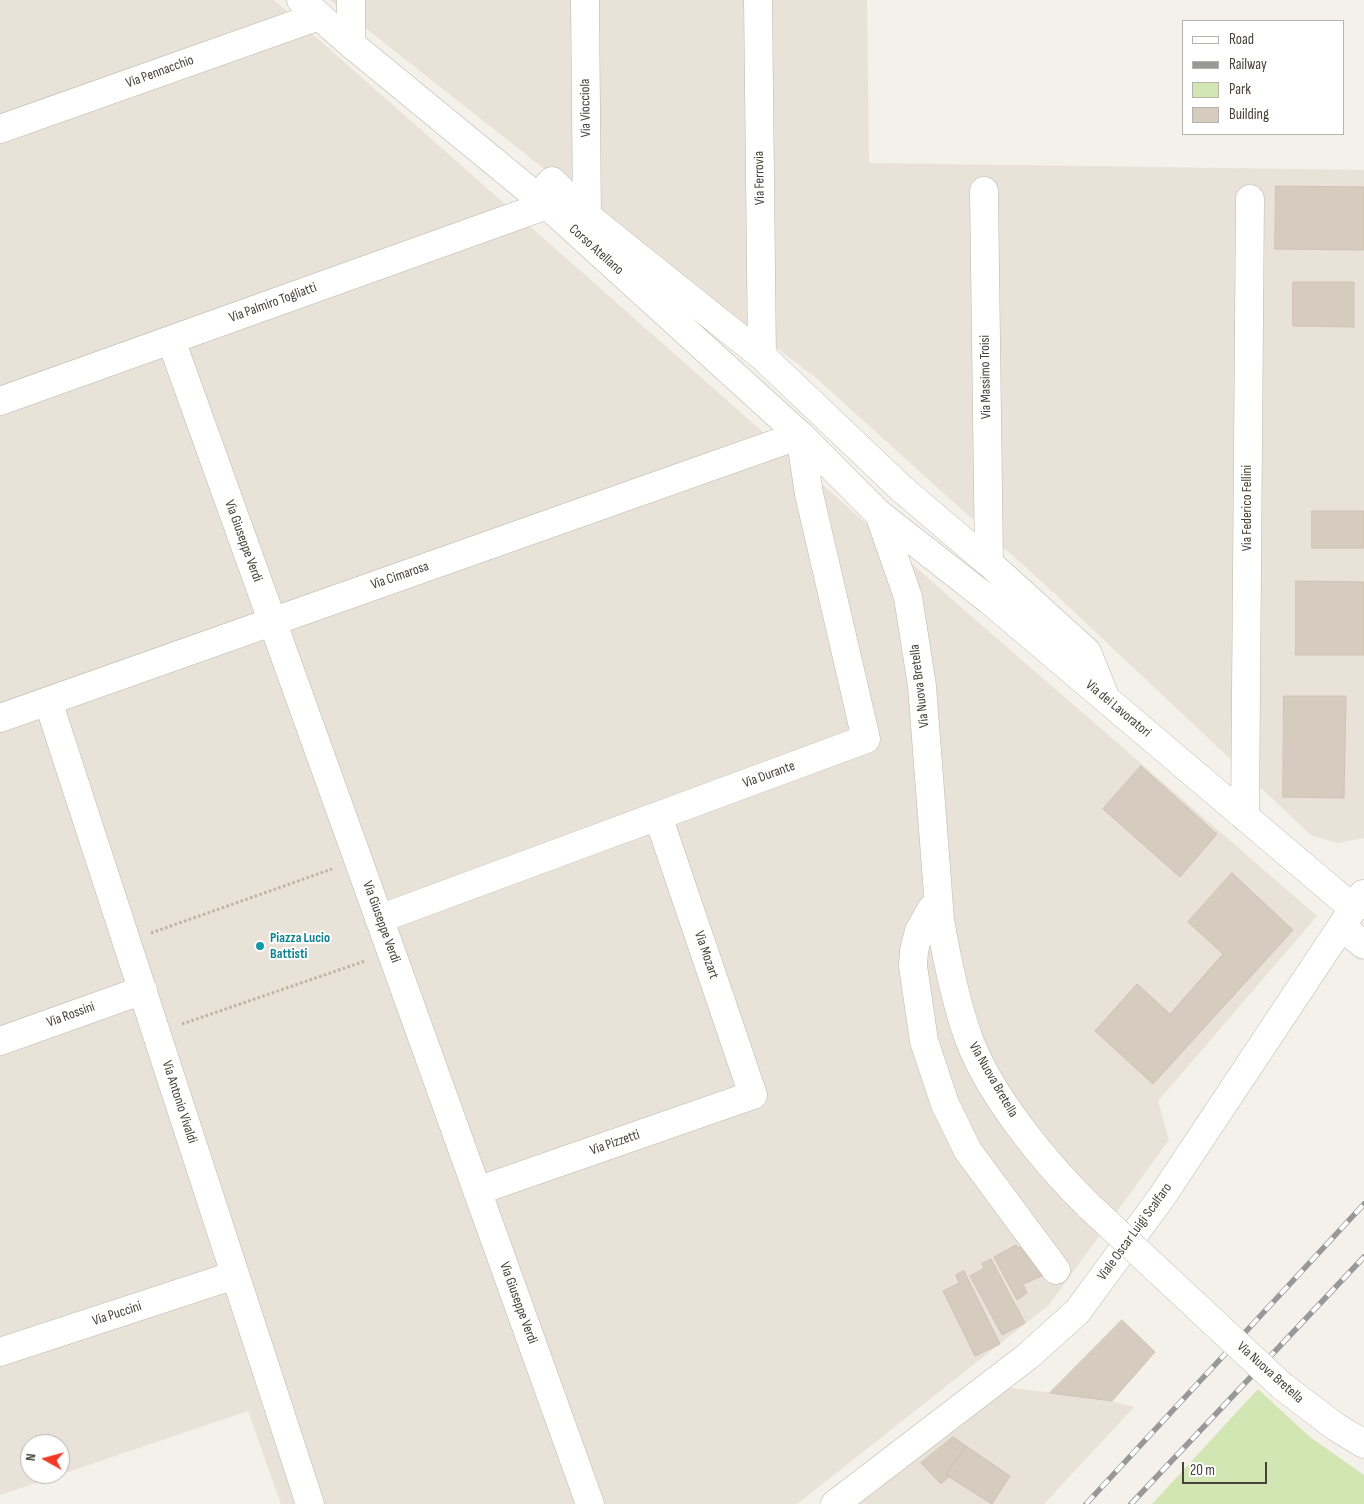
<!DOCTYPE html>
<style>
body{margin:0}
#map{position:relative;width:1364px;height:1504px;overflow:hidden;background:#f4f0ea;font-family:"Sofia Sans Condensed",sans-serif}
canvas{display:block}
.legend{position:absolute;left:1182px;top:20px;width:162px;height:115px;box-sizing:border-box;background:#fff;border:1px solid #b6b3af;margin:0;padding:6px 9px;list-style:none;font-size:15px;color:#484138}
.legend li{display:flex;align-items:center;gap:10px;height:25px}
.legend b{width:25px;border:1px solid #b6b3af}
.north{position:absolute;left:20px;top:1434px;width:50px;height:50px;box-sizing:border-box;background:#fff;border:1px solid #b6b3af;border-radius:50%;rotate:277deg;font-size:14px;font-weight:700;line-height:20px;text-align:center;color:#484138}
.north::after{content:'';display:block;margin:auto;width:18px;height:22px;background:#f13924;clip-path:polygon(50% 0,100% 100%,50% 72%,0 100%)}
.scale{position:absolute;left:1182px;top:1462px;width:85px;height:22px;box-sizing:border-box;border:2px solid #484138;border-top:0;padding-left:6px;font-size:15px;line-height:18px;white-space:nowrap;color:#484138;-webkit-text-stroke:4px #fff;paint-order:stroke}
</style>
<div id="map">
<canvas width="1364" height="1504"></canvas>
<ul class="legend">
<li><b style="height:6px;background:#fff"></b>Road</li>
<li><b style="height:6px;background:#989898"></b>Railway</li>
<li><b style="height:14px;background:#d2e6b4"></b>Park</li>
<li><b style="height:14px;background:#d5ccbf"></b>Building</li>
</ul>
<div class="north">N</div>
<div class="scale">20 m</div>
</div>
<script>
const c = document.querySelector('canvas').getContext('2d');
c.lineJoin = 'round';
function fillPath(path, color) { c.fillStyle = color; c.fill(path, 'evenodd'); }
function strokePath(path, color, width, dash) { c.strokeStyle = color; c.lineWidth = width; c.lineCap = dash ? 'butt' : 'round'; c.setLineDash(dash || []); c.stroke(path); }
function write(font, color, halo, rows, align = 'center') {
  c.font = font + ' "Sofia Sans Condensed",sans-serif'; c.lineWidth = 4; c.setLineDash([]); c.textBaseline = 'middle'; c.strokeStyle = halo; c.fillStyle = color; for (const [text, x, y, turn = 0] of rows) {
    c.save(); c.translate(x, y); c.rotate((+turn || 0) * Math.PI / 180); c.textAlign = isNaN(turn) ? turn : align; if (halo) c.strokeText(text, 0, 0); c.fillText(text, 0, 0); c.restore();
  }
}
fillPath(new Path2D(`
 M 0,0 L 274,0 L 971,616 L 1317,916 L 1158,1101 L 1169,1140 L 1049,1305 L 797,1504 L 281,1504 L 248,1411 L 0,1495 ZM 30,1444 L 60,1444 L 60,1474 L 30,1474 Z
 M 330,0 L 867,0 L 869,163 L 1364,170 L 1364,838 L 1338,843 L 1312,836 L 1052,591 L 815,377 L 618,227 Z
 M 1007,1387 L 1111,1401 L 1134,1407 L 1044,1504 L 856,1504 Z`), '#e8e2d8');
fillPath(new Path2D(`
 M 1258,1389 L 1310,1437 L 1364,1475 L 1364,1504 L 1152,1504 Z`), '#d2e6b4');
const building = new Path2D(`
 M 1276,186 L 1364,187 L 1364,250 L 1275,249 Z
 M 1293,282 L 1354,282 L 1354,327 L 1293,326 Z
 M 1312,511 L 1364,511 L 1364,548 L 1312,548 Z
 M 1296,581 L 1364,582 L 1364,655 L 1296,655 Z
 M 1284,696 L 1346,696 L 1344,798 L 1283,797 Z
 M 1141,766 L 1217,834 L 1180,877 L 1103,809 Z
 M 1232,873 L 1293,930 L 1153,1084 L 1095,1031 L 1137,984 L 1170,1014 L 1223,954 L 1188,922 Z
 M 1025,1244 L 1042,1276 L 1023,1284 L 1027,1293 L 1017,1300 L 994,1257 L 1016,1245 L 1018,1248 Z
 M 991,1259 L 1025,1323 L 1002,1335 L 970,1276 L 984,1268 L 982,1264 Z
 M 964,1271 L 1000,1344 L 975,1356 L 943,1291 L 959,1283 L 956,1275 Z
 M 1122,1320 L 1155,1352 L 1112,1401 L 1050,1393 Z
 M 953,1437 L 966,1446 L 946,1475 L 949,1477 L 941,1484 L 921,1463 Z
 M 966,1446 L 1010,1476 L 992,1504 L 946,1475 Z`);
fillPath(building, '#d5ccbf');
strokePath(building, '#d0c3b3', 1);
const minor = new Path2D(`
 M 301,0 L 351,44 L 547,205 L 800,435 L 879,514 L 989,600 L 1354,909
 M 351,0 L 351,44
 M 585,0 L 587,216
 M 758,0 L 762,356
 M 0,129 L 319,16
 M 984,191 L 989,563
 M 171,340 L 590,1504
 M 0,401 L 547,205 C 545,195 543,188 552,181 L 587,216 L 762,356 L 902,489 L 989,563 L 1087,652 L 1104,694
 M 879,514 L 908,597 L 922,686 L 940,920 C 947,960 955,1001 969,1039 C 990,1096 1046,1164 1089,1206
 M 48,701 L 310,1504
 M 0,718 L 800,435 L 809,494 L 866,739 L 379,919
 M 1245,817 L 1250,199
 M 938,902 L 931,910 L 919,931 L 914,951 L 913,966 L 924,1041 L 945,1104 L 968,1151 L 1056,1270
 M 1342,927 L 1364,945
 M 0,1041 L 143,990
 M 477,1191 L 753,1095 L 658,816
 M 0,1352 L 235,1275
 M 1282,1386 L 1336,1427 L 1364,1444
 M 835,1504 L 1028,1356 L 1077,1312 L 1161,1198 L 1363,894`);
strokePath(minor, '#bfb8ac', 29);
strokePath(new Path2D(`
 M 151,933 L 332,869
 M 182,1024 L 365,961`), '#c1b39e', 3, [2.5, 2.5]);
strokePath(minor, '#fff', 28);
const rail = new Path2D(`
 M 1086,1504 L 1364,1204
 M 1131,1504 L 1364,1257`);
strokePath(rail, '#989898', 5.5);
strokePath(rail, '#fff', 4, [11]);
const minorBridge = new Path2D(`
 M 1089,1206 L 1282,1386`);
strokePath(minorBridge, '#bfb8ac', 29, []);
strokePath(minorBridge, '#fff', 28);
for (const [x, y, r, color] of [
 [260,946,5,"#0f9aa8"]
]) { const dot = new Path2D(); dot.arc(x, y, r, 0, 2 * Math.PI); c.fillStyle = color; c.fill(dot); strokePath(dot, '#fff', 2); }
write('14px', '#484138', '#fff', [
 ["Via Pennacchio",160,72,-20],
 ["Via Viocciola",586,108,-91],
 ["Via Ferrovia",760,178,-91],
 ["Corso Atellano",596,250,42],
 ["Via Palmiro Togliatti",273,303,-20],
 ["Via Massimo Troisi",986,377,-91],
 ["Via Federico Fellini",1247,508,-90],
 ["Via Giuseppe Verdi",243,541,70],
 ["Via Cimarosa",400,576,-19],
 ["Via Nuova Bretella",920,686,-97],
 ["Via dei Lavoratori",1118,709,40],
 ["Via Durante",769,775,-20],
 ["Via Giuseppe Verdi",381,922,70],
 ["Via Mozart",706,955,71],
 ["Via Rossini",71,1015,-20],
 ["Via Nuova Bretella",993,1080,60],
 ["Via Antonio Vivaldi",179,1102,72],
 ["Via Pizzetti",615,1143,-19],
 ["Viale Oscar Luigi Scalfaro",1135,1232,-54],
 ["Via Giuseppe Verdi",518,1303,70],
 ["Via Puccini",117,1314,-18],
 ["Via Nuova Bretella",1270,1373,42]
]);
write('bold 14px', '#0d838f', '#fff', [
 ["Piazza Lucio",270,938],
 ["Battisti",270,954]
], 'left');
</script>
